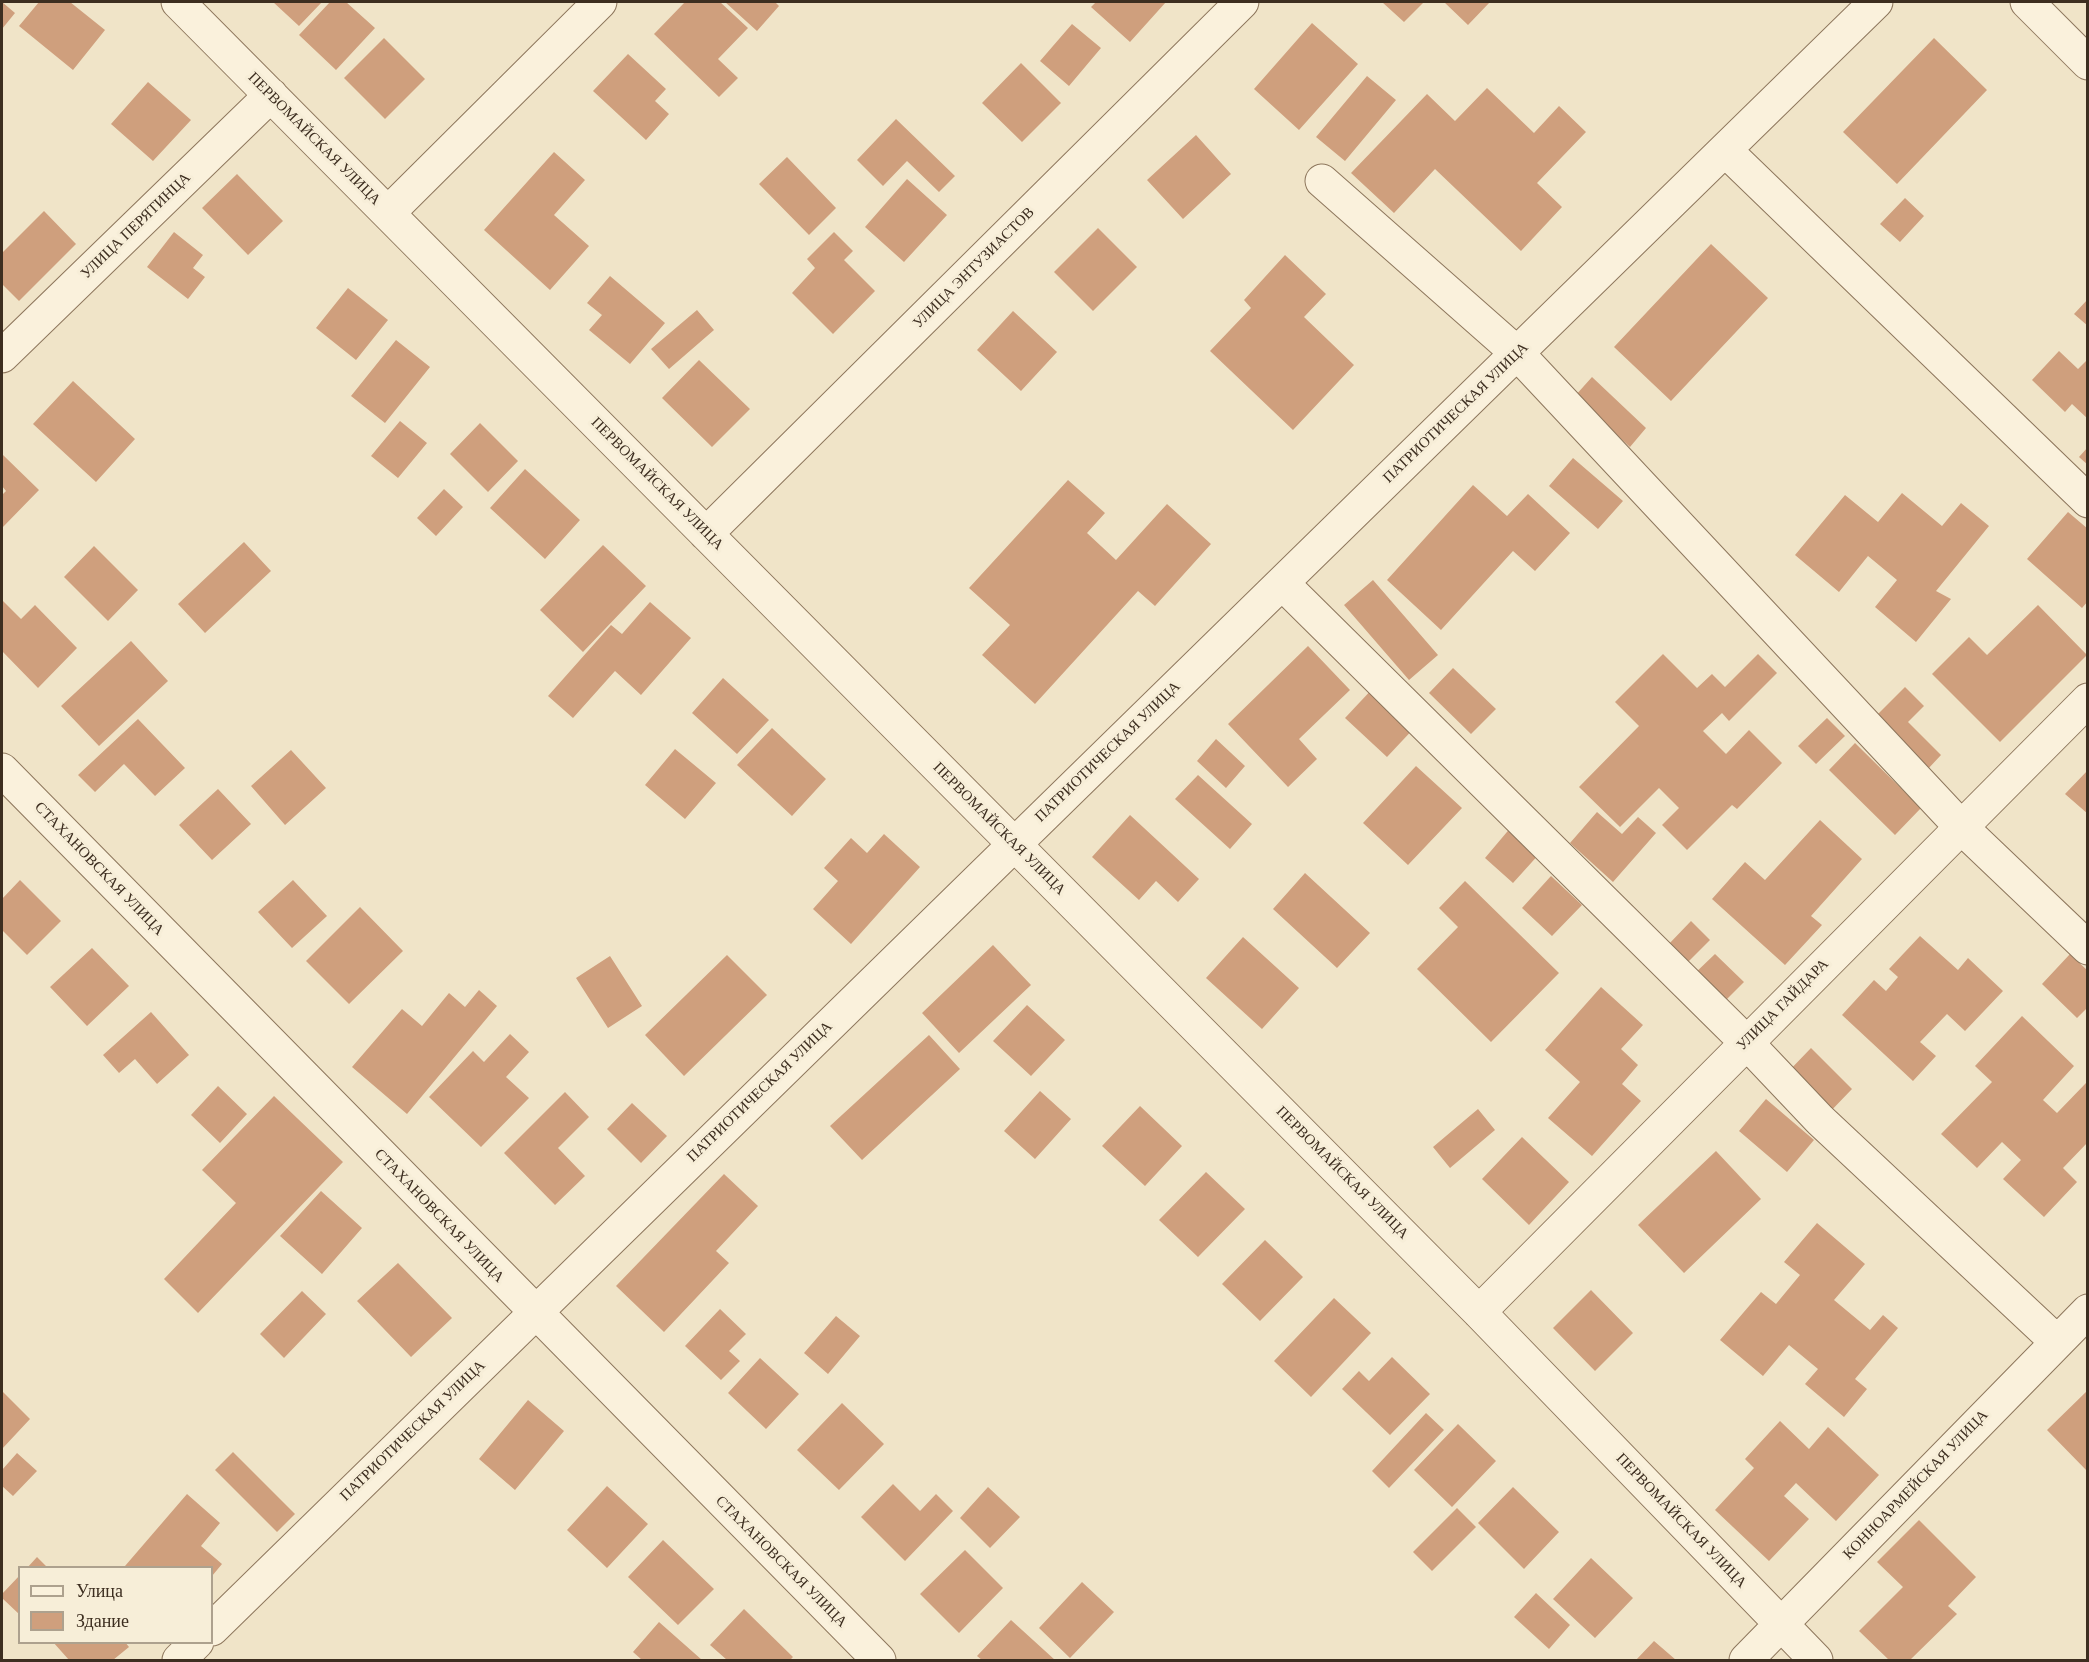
<!DOCTYPE html>
<meta charset="utf-8">
<style>
body{margin:0}
#map{position:relative;width:2089px;height:1662px;overflow:hidden;background:#f0e4c8;font-family:Georgia,serif}
canvas{display:block}
.frame{position:absolute;inset:0;border:3px solid #3d2e20;pointer-events:none}
.legend{position:absolute;left:18px;top:1566px;width:195px;height:78px;box-sizing:border-box;background:#f7eed8;border:2px solid #ada18e;margin:0;padding:8px 10px;list-style:none;font-size:18px;color:#3d2e20}
.legend li{display:flex;align-items:center;gap:12px;height:30px}
.legend b{width:30px;border:2px solid #ada18e}
</style>
<div id="map">
<canvas width="2089" height="1662"></canvas>
<div class="frame"></div>
<ul class="legend">
<li><b style="height:8px;background:#faf1dc"></b>Улица</li>
<li><b style="height:16px;background:#cf9f7d"></b>Здание</li>
</ul>
</div>
<script>
const c = document.querySelector('canvas').getContext('2d');
c.lineJoin = 'round';
function fillPath(path, color) { c.fillStyle = color; c.fill(path, 'evenodd'); }
function strokePath(path, color, width, dash) { c.strokeStyle = color; c.lineWidth = width; c.lineCap = dash ? 'butt' : 'round'; c.setLineDash(dash || []); c.stroke(path); }
function write(font, color, halo, rows, align = 'center') {
  c.font = font + ' Georgia,serif'; c.lineWidth = 6; c.setLineDash([]); c.textBaseline = 'middle'; c.strokeStyle = halo; c.fillStyle = color; for (const [text, x, y, turn = 0] of rows) {
    c.save(); c.translate(x, y); c.rotate((+turn || 0) * Math.PI / 180); c.textAlign = isNaN(turn) ? turn : align; if (halo) c.strokeText(text, 0, 0); c.fillText(text, 0, 0); c.restore();
  }
}
fillPath(new Path2D(`
 M 2,2 L 15,13 L 2,29 Z
 M 39,2 L 70,2 L 105,30 L 73,70 L 19,26 Z
 M 273,2 L 322,2 L 299,26 Z
 M 330,2 L 346,2 L 375,28 L 336,70 L 299,35 Z
 M 685,2 L 720,2 L 748,28 L 718,59 L 738,78 L 719,97 L 654,34 Z
 M 725,2 L 775,2 L 779,6 L 757,31 Z
 M 1096,2 L 1166,2 L 1130,42 L 1091,7 Z
 M 1382,2 L 1424,2 L 1404,22 Z
 M 1444,2 L 1490,2 L 1468,25 Z
 M 1312,23 L 1358,64 L 1299,130 L 1254,89 Z
 M 1072,24 L 1101,48 L 1069,86 L 1040,61 Z
 M 384,38 L 425,79 L 385,119 L 344,78 Z
 M 1934,38 L 1987,90 L 1897,184 L 1843,132 Z
 M 628,54 L 666,89 L 655,101 L 669,114 L 646,140 L 593,91 Z
 M 1021,63 L 1061,103 L 1022,142 L 982,103 Z
 M 1367,76 L 1396,100 L 1345,161 L 1316,137 Z
 M 148,82 L 191,120 L 153,161 L 111,124 Z
 M 1487,88 L 1534,133 L 1559,106 L 1586,132 L 1537,183 L 1562,207 L 1521,251 L 1435,169 L 1394,213 L 1351,173 L 1427,94 L 1455,121 Z
 M 896,119 L 955,176 L 939,192 L 907,161 L 883,186 L 857,160 Z
 M 1196,135 L 1231,174 L 1183,219 L 1147,180 Z
 M 554,152 L 585,180 L 554,215 L 589,246 L 550,290 L 484,230 Z
 M 787,157 L 836,208 L 809,235 L 759,184 Z
 M 237,174 L 283,221 L 248,255 L 202,208 Z
 M 907,179 L 947,215 L 904,262 L 865,227 Z
 M 1905,198 L 1924,216 L 1900,242 L 1880,224 Z
 M 44,211 L 76,244 L 19,301 L 2,284 L 2,253 Z
 M 1098,228 L 1137,267 L 1093,311 L 1054,272 Z
 M 174,232 L 203,255 L 193,268 L 205,277 L 188,299 L 147,267 Z
 M 834,232 L 853,251 L 844,260 L 875,291 L 833,334 L 792,293 L 815,268 L 807,259 Z
 M 1711,244 L 1768,298 L 1671,401 L 1614,347 Z
 M 1285,255 L 1326,294 L 1304,317 L 1354,365 L 1293,430 L 1210,351 L 1251,308 L 1244,300 Z
 M 610,276 L 665,323 L 630,364 L 589,330 L 602,315 L 587,303 Z
 M 348,288 L 388,320 L 356,360 L 316,328 Z
 M 2088,299 L 2088,326 L 2074,314 Z
 M 697,310 L 714,330 L 669,369 L 651,349 Z
 M 1013,311 L 1057,352 L 1021,391 L 977,350 Z
 M 396,340 L 430,367 L 385,423 L 351,396 Z
 M 2059,351 L 2078,369 L 2088,359 L 2088,419 L 2072,404 L 2065,412 L 2032,380 Z
 M 699,360 L 750,409 L 712,447 L 662,398 Z
 M 1592,377 L 1646,428 L 1630,447 L 1575,396 Z
 M 73,381 L 135,439 L 96,482 L 33,424 Z
 M 400,421 L 427,443 L 398,478 L 371,456 Z
 M 480,423 L 518,461 L 488,492 L 450,454 Z
 M 2088,447 L 2088,465 L 2079,457 Z
 M 3,455 L 39,490 L 2,528 L 2,495 L 6,491 L 2,486 Z
 M 1573,458 L 1623,501 L 1598,529 L 1549,486 Z
 M 525,469 L 580,520 L 545,559 L 490,508 Z
 M 1068,480 L 1105,513 L 1087,533 L 1116,560 L 1167,504 L 1211,544 L 1155,606 L 1138,591 L 1035,704 L 982,655 L 1010,625 L 969,588 Z
 M 1473,485 L 1507,516 L 1528,494 L 1570,533 L 1535,571 L 1513,551 L 1441,630 L 1387,580 Z
 M 444,489 L 463,507 L 436,536 L 417,518 Z
 M 1902,493 L 1942,526 L 1961,503 L 1989,526 L 1936,591 L 1951,599 L 1916,642 L 1875,607 L 1897,580 L 1868,556 L 1839,592 L 1795,555 L 1845,495 L 1878,522 Z
 M 2068,512 L 2088,529 L 2088,601 L 2082,608 L 2027,559 Z
 M 244,542 L 271,571 L 205,633 L 178,604 Z
 M 603,545 L 646,586 L 583,652 L 540,610 Z
 M 94,546 L 138,590 L 108,621 L 64,577 Z
 M 1373,580 L 1438,655 L 1409,680 L 1344,605 Z
 M 2,600 L 21,619 L 35,605 L 77,648 L 38,688 L 2,651 Z
 M 650,602 L 691,638 L 641,695 L 615,671 L 573,718 L 548,696 L 611,625 L 622,634 Z
 M 2038,605 L 2087,655 L 2000,742 L 1932,674 L 1969,637 L 1987,655 Z
 M 131,641 L 168,681 L 99,746 L 61,706 Z
 M 1308,646 L 1350,690 L 1299,739 L 1317,759 L 1288,787 L 1228,724 Z
 M 1663,654 L 1697,688 L 1712,674 L 1725,687 L 1758,654 L 1777,673 L 1729,721 L 1722,713 L 1703,731 L 1726,754 L 1749,730 L 1782,763 L 1737,809 L 1732,805 L 1687,850 L 1662,825 L 1679,808 L 1659,788 L 1620,827 L 1579,787 L 1639,726 L 1615,702 Z
 M 1453,668 L 1496,709 L 1471,734 L 1429,693 Z
 M 723,678 L 769,720 L 737,754 L 692,713 Z
 M 1375,686 L 1417,725 L 1387,757 L 1345,718 Z
 M 1905,687 L 1924,706 L 1908,722 L 1941,755 L 1927,770 L 1874,718 Z
 M 1827,718 L 1845,736 L 1816,764 L 1798,746 Z
 M 138,719 L 185,768 L 155,796 L 124,764 L 95,792 L 78,775 Z
 M 772,728 L 826,779 L 792,816 L 737,765 Z
 M 1216,739 L 1245,766 L 1226,788 L 1197,761 Z
 M 1855,743 L 1921,808 L 1895,835 L 1829,770 Z
 M 675,749 L 716,783 L 685,819 L 645,785 Z
 M 291,750 L 326,788 L 285,825 L 251,786 Z
 M 1416,766 L 1462,808 L 1408,865 L 1363,823 Z
 M 2088,770 L 2088,814 L 2065,794 Z
 M 1198,775 L 1252,824 L 1230,849 L 1175,799 Z
 M 218,789 L 251,824 L 212,860 L 179,825 Z
 M 1597,812 L 1622,834 L 1638,817 L 1656,833 L 1613,882 L 1570,843 Z
 M 1130,815 L 1199,879 L 1178,902 L 1156,881 L 1139,900 L 1092,857 Z
 M 1820,820 L 1862,859 L 1811,916 L 1822,925 L 1785,965 L 1712,899 L 1745,862 L 1765,880 Z
 M 1512,826 L 1541,852 L 1513,883 L 1485,858 Z
 M 884,834 L 920,867 L 851,944 L 813,909 L 838,881 L 824,868 L 851,838 L 867,853 Z
 M 1305,873 L 1370,933 L 1337,968 L 1273,909 Z
 M 1551,876 L 1582,905 L 1552,936 L 1522,908 Z
 M 20,880 L 61,921 L 27,955 L 2,930 L 2,899 Z
 M 293,880 L 327,916 L 292,948 L 258,912 Z
 M 1465,881 L 1559,973 L 1491,1042 L 1417,969 L 1458,927 L 1439,908 Z
 M 360,907 L 403,951 L 349,1004 L 306,961 Z
 M 1691,921 L 1710,940 L 1685,965 L 1667,946 Z
 M 1920,936 L 1958,970 L 1968,958 L 2003,991 L 1965,1031 L 1947,1014 L 1920,1042 L 1936,1056 L 1913,1081 L 1842,1015 L 1874,980 L 1886,991 L 1898,977 L 1889,969 Z
 M 1243,937 L 1299,988 L 1262,1029 L 1206,978 Z
 M 993,945 L 1031,985 L 959,1053 L 922,1013 Z
 M 92,948 L 129,986 L 87,1026 L 50,987 Z
 M 1715,954 L 1744,982 L 1721,1005 L 1692,976 Z
 M 2070,954 L 2088,971 L 2088,1007 L 2077,1018 L 2042,984 Z
 M 727,955 L 767,995 L 684,1076 L 645,1035 Z
 M 610,956 L 642,1006 L 608,1028 L 576,978 Z
 M 1601,987 L 1643,1025 L 1621,1049 L 1638,1065 L 1622,1084 L 1641,1101 L 1592,1156 L 1548,1118 L 1580,1082 L 1545,1050 Z
 M 479,990 L 497,1006 L 407,1114 L 352,1067 L 402,1009 L 422,1026 L 449,993 L 465,1007 Z
 M 1027,1005 L 1065,1040 L 1031,1076 L 993,1041 Z
 M 151,1012 L 189,1055 L 157,1084 L 135,1059 L 119,1073 L 103,1055 Z
 M 2022,1016 L 2074,1066 L 2043,1100 L 2057,1113 L 2086,1083 L 2088,1084 L 2088,1142 L 2063,1168 L 2077,1182 L 2044,1217 L 2003,1179 L 2021,1160 L 2002,1142 L 1977,1168 L 1941,1134 L 1992,1082 L 1975,1066 Z
 M 510,1034 L 529,1052 L 506,1077 L 529,1098 L 481,1147 L 429,1097 L 473,1051 L 484,1062 Z
 M 929,1035 L 960,1069 L 862,1160 L 830,1126 Z
 M 1811,1048 L 1852,1089 L 1826,1116 L 1785,1075 Z
 M 218,1086 L 247,1114 L 220,1143 L 191,1115 Z
 M 1040,1091 L 1071,1119 L 1035,1159 L 1004,1131 Z
 M 565,1092 L 589,1117 L 558,1148 L 585,1176 L 555,1205 L 504,1153 Z
 M 274,1096 L 343,1162 L 198,1313 L 164,1279 L 236,1203 L 202,1170 Z
 M 1766,1099 L 1814,1140 L 1787,1172 L 1739,1131 Z
 M 632,1103 L 667,1136 L 641,1163 L 607,1129 Z
 M 1140,1106 L 1182,1146 L 1145,1186 L 1102,1146 Z
 M 1478,1109 L 1495,1130 L 1450,1168 L 1433,1147 Z
 M 1522,1137 L 1569,1182 L 1529,1225 L 1482,1179 Z
 M 1716,1151 L 1761,1199 L 1684,1273 L 1638,1225 Z
 M 1206,1172 L 1245,1209 L 1198,1257 L 1159,1220 Z
 M 724,1174 L 758,1206 L 716,1251 L 729,1263 L 664,1332 L 616,1286 Z
 M 321,1191 L 362,1228 L 322,1274 L 280,1236 Z
 M 1817,1223 L 1865,1264 L 1834,1300 L 1870,1330 L 1883,1315 L 1898,1328 L 1855,1379 L 1867,1389 L 1844,1417 L 1805,1384 L 1818,1369 L 1789,1345 L 1763,1376 L 1720,1340 L 1761,1292 L 1776,1304 L 1800,1275 L 1784,1262 Z
 M 1265,1240 L 1303,1277 L 1260,1321 L 1222,1284 Z
 M 398,1263 L 452,1318 L 411,1357 L 357,1301 Z
 M 1591,1290 L 1633,1333 L 1595,1371 L 1553,1328 Z
 M 302,1291 L 326,1314 L 284,1358 L 260,1334 Z
 M 1334,1298 L 1371,1333 L 1311,1397 L 1274,1361 Z
 M 720,1309 L 746,1334 L 729,1351 L 740,1361 L 721,1380 L 685,1346 Z
 M 836,1316 L 860,1336 L 828,1374 L 804,1353 Z
 M 1392,1357 L 1430,1394 L 1390,1435 L 1342,1389 L 1359,1371 L 1369,1381 Z
 M 760,1358 L 799,1394 L 766,1429 L 728,1393 Z
 M 2088,1390 L 2088,1472 L 2047,1430 Z
 M 2,1391 L 30,1419 L 2,1449 Z
 M 528,1400 L 564,1431 L 515,1490 L 479,1459 Z
 M 842,1403 L 884,1444 L 839,1490 L 797,1450 Z
 M 1426,1413 L 1444,1430 L 1389,1488 L 1372,1471 Z
 M 1780,1421 L 1809,1449 L 1828,1427 L 1879,1475 L 1836,1521 L 1796,1483 L 1784,1496 L 1809,1519 L 1769,1561 L 1715,1510 L 1754,1468 L 1745,1459 Z
 M 1458,1424 L 1496,1461 L 1452,1507 L 1414,1470 Z
 M 233,1452 L 295,1514 L 277,1532 L 215,1470 Z
 M 17,1453 L 37,1471 L 13,1496 L 2,1486 L 2,1470 Z
 M 893,1484 L 920,1511 L 936,1494 L 953,1511 L 905,1561 L 861,1517 Z
 M 607,1486 L 648,1524 L 607,1568 L 567,1530 Z
 M 988,1487 L 1020,1517 L 990,1548 L 960,1518 Z
 M 1513,1487 L 1559,1532 L 1524,1569 L 1478,1523 Z
 M 187,1494 L 220,1523 L 201,1546 L 222,1564 L 212,1576 L 212,1568 L 126,1568 L 125,1566 Z
 M 1457,1508 L 1476,1527 L 1432,1571 L 1413,1552 Z
 M 1919,1520 L 1976,1577 L 1948,1606 L 1957,1614 L 1910,1660 L 1889,1660 L 1859,1631 L 1903,1587 L 1877,1562 Z
 M 663,1540 L 714,1589 L 678,1625 L 628,1577 Z
 M 965,1550 L 1003,1588 L 959,1633 L 920,1594 Z
 M 37,1557 L 48,1568 L 27,1568 Z
 M 1591,1558 L 1633,1598 L 1595,1638 L 1553,1599 Z
 M 20,1575 L 20,1615 L 2,1598 L 2,1594 Z
 M 1082,1582 L 1114,1612 L 1070,1658 L 1039,1628 Z
 M 1536,1593 L 1570,1625 L 1549,1649 L 1514,1617 Z
 M 744,1609 L 793,1657 L 790,1660 L 727,1660 L 710,1645 Z
 M 1011,1620 L 1055,1660 L 982,1660 L 977,1656 Z
 M 659,1622 L 702,1660 L 642,1660 L 633,1652 Z
 M 1654,1641 L 1676,1660 L 1636,1660 Z
 M 53,1642 L 125,1642 L 129,1647 L 113,1660 L 69,1660 Z`), '#cf9f7d');
const minor = new Path2D(`
 M 178,2 L 1479,1312 L 1816,1660
 M 2027,2 L 2088,63
 M 1725,150 L 2088,501
 M 1322,181 L 1517,353 L 1962,828 L 2088,948
 M 388,213 L 600,2
 M 2,356 L 271,95
 M 706,534 L 1242,2
 M 1282,583 L 1746,1042 L 1820,1120 L 2057,1342
 M 2,770 L 879,1660
 M 1479,1312 L 2088,700
 M 212,1629 L 1876,2
 M 179,1660 L 197,1642
 M 1746,1660 L 2088,1311`);
strokePath(minor, '#8d765c', 35);
strokePath(minor, '#faf1dc', 33);
write('15px', '#3d2e20', '#f7eed8', [
 ["ПЕРВОМАЙСКАЯ УЛИЦА",314,139,45],
 ["УЛИЦА ПЕРЯТИНЦА",136,226,-44],
 ["УЛИЦА ЭНТУЗИАСТОВ",974,268,-45],
 ["ПАТРИОТИЧЕСКАЯ УЛИЦА",1456,413,-44],
 ["ПЕРВОМАЙСКАЯ УЛИЦА",657,484,45],
 ["ПАТРИОТИЧЕСКАЯ УЛИЦА",1108,752,-44],
 ["ПЕРВОМАЙСКАЯ УЛИЦА",999,829,45],
 ["СТАХАНОВСКАЯ УЛИЦА",99,869,46],
 ["УЛИЦА ГАЙДАРА",1783,1005,-45],
 ["ПАТРИОТИЧЕСКАЯ УЛИЦА",760,1092,-44],
 ["ПЕРВОМАЙСКАЯ УЛИЦА",1342,1173,45],
 ["СТАХАНОВСКАЯ УЛИЦА",439,1216,46],
 ["ПАТРИОТИЧЕСКАЯ УЛИЦА",413,1431,-44],
 ["КОННОАРМЕЙСКАЯ УЛИЦА",1916,1485,-46],
 ["ПЕРВОМАЙСКАЯ УЛИЦА",1681,1521,46],
 ["СТАХАНОВСКАЯ УЛИЦА",781,1562,45]
]);
</script>
